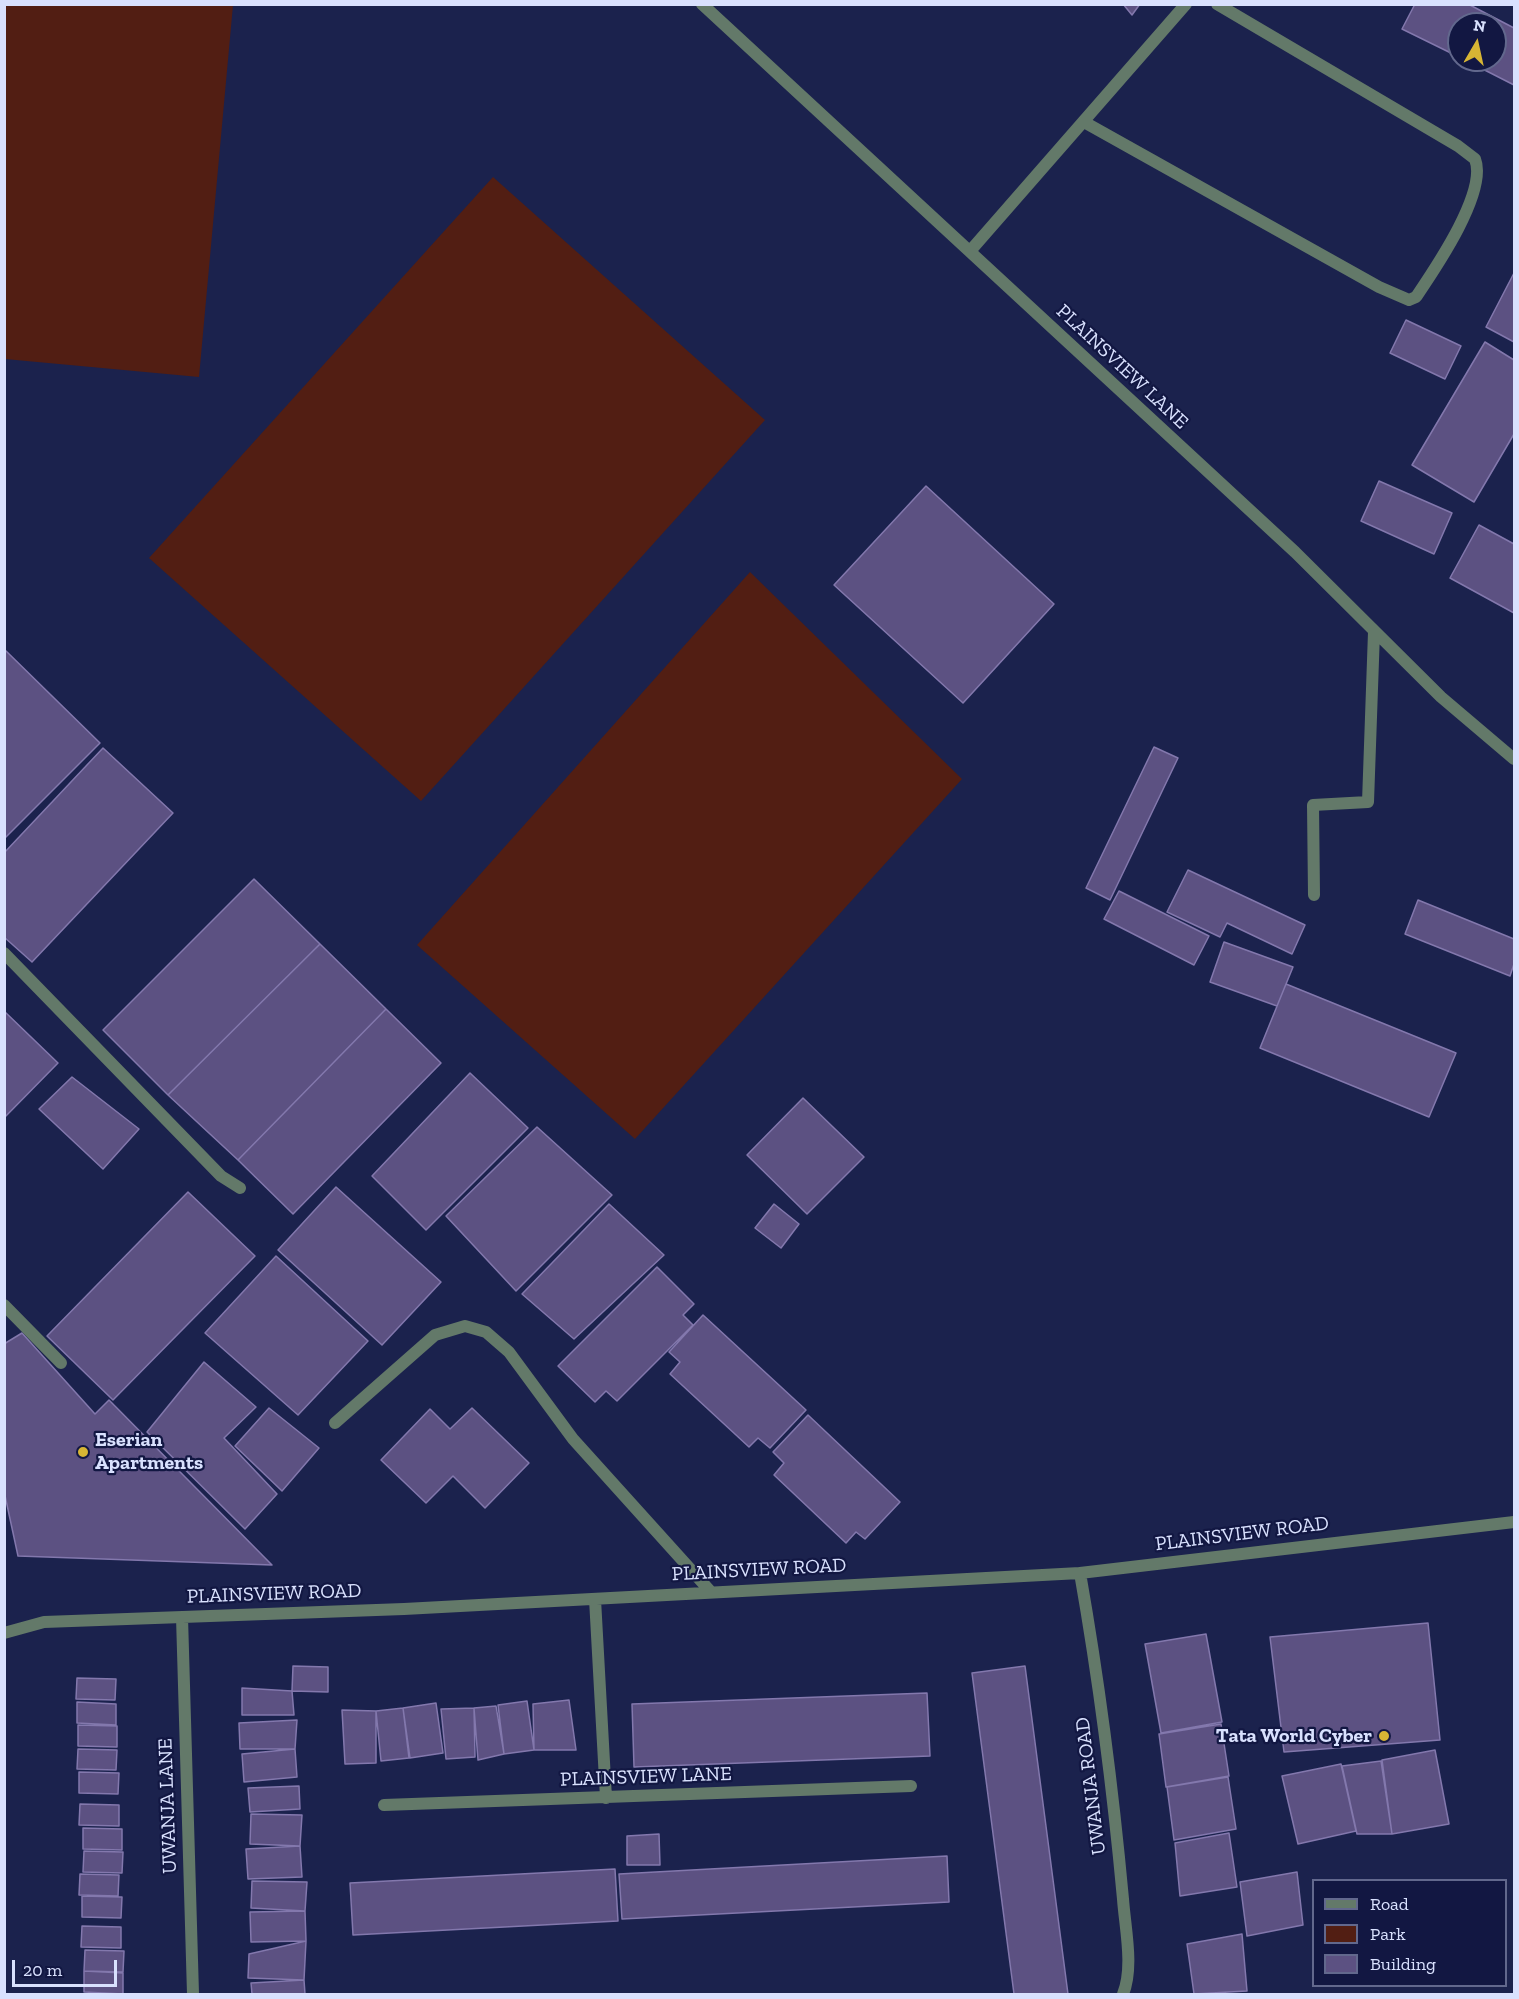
<!DOCTYPE html>
<style>
body{margin:0}
#map{position:relative;width:1519px;height:1999px;overflow:hidden;background:#1b224d;font-family:"Zilla Slab",serif}
canvas{display:block}
.frame{position:absolute;inset:0;border:6px solid #d9e1fe;pointer-events:none}
.legend{position:absolute;left:1312px;top:1879px;width:195px;height:108px;box-sizing:border-box;background:#121742;border:2px solid #62688d;margin:0;padding:8px 10px;list-style:none;font-size:18px;color:#d9e1fe}
.legend li{display:flex;align-items:center;gap:12px;height:30px}
.legend b{width:30px;border:2px solid #62688d}
.north{position:absolute;left:1447px;top:12px;width:60px;height:60px;box-sizing:border-box;background:#121742;border:2px solid #62688d;border-radius:50%;rotate:9deg;font-size:16px;font-weight:700;line-height:24px;text-align:center;color:#d9e1fe}
.north::after{content:'';display:block;margin:auto;width:21px;height:27px;background:#d7b534;clip-path:polygon(50% 0,100% 100%,50% 72%,0 100%)}
.scale{position:absolute;left:12px;top:1960px;width:105px;height:27px;box-sizing:border-box;border:3px solid #d9e1fe;border-top:0;padding-left:8px;font-size:18px;line-height:21px;white-space:nowrap;color:#d9e1fe;-webkit-text-stroke:4px #121742;paint-order:stroke}
</style>
<div id="map">
<canvas width="1519" height="1999"></canvas>
<div class="frame"></div>
<ul class="legend">
<li><b style="height:8px;background:#637969"></b>Road</li>
<li><b style="height:16px;background:#521e13"></b>Park</li>
<li><b style="height:16px;background:#5c5182"></b>Building</li>
</ul>
<div class="north">N</div>
<div class="scale">20 m</div>
</div>
<script>
const c = document.querySelector('canvas').getContext('2d');
c.lineJoin = 'round';
function fillPath(path, color) { c.fillStyle = color; c.fill(path, 'evenodd'); }
function strokePath(path, color, width, dash) { c.strokeStyle = color; c.lineWidth = width; c.lineCap = dash ? 'butt' : 'round'; c.setLineDash(dash || []); c.stroke(path); }
function write(font, color, halo, rows, align = 'center') {
  c.font = font + ' "Zilla Slab",serif'; c.lineWidth = 4.5; c.setLineDash([]); c.textBaseline = 'middle'; c.strokeStyle = halo; c.fillStyle = color; for (const [text, x, y, turn = 0] of rows) {
    c.save(); c.translate(x, y); c.rotate((+turn || 0) * Math.PI / 180); c.textAlign = isNaN(turn) ? turn : align; if (halo) c.strokeText(text, 0, 0); c.fillText(text, 0, 0); c.restore();
  }
}
fillPath(new Path2D(`
 M 4,5 L 233,5 L 199,377 L 5,359 Z
 M 493,177 L 765,420 L 421,801 L 149,558 Z
 M 750,572 L 962,779 L 635,1139 L 417,945 Z`), '#521e13');
const building = new Path2D(`
 M 1123,4 L 1140,4 L 1132,15 Z
 M 1415,4 L 1468,4 L 1514,28 L 1514,85 L 1465,60 L 1495,60 L 1495,24 L 1459,24 L 1459,57 L 1402,29 Z
 M 1514,273 L 1514,342 L 1486,327 Z
 M 1406,320 L 1461,346 L 1445,379 L 1390,353 Z
 M 1485,342 L 1514,360 L 1514,434 L 1474,502 L 1412,465 Z
 M 1379,481 L 1452,513 L 1434,554 L 1361,521 Z
 M 926,486 L 1054,604 L 963,703 L 834,585 Z
 M 1479,525 L 1514,544 L 1514,613 L 1450,578 Z
 M 4,649 L 100,743 L 4,839 Z
 M 1154,747 L 1178,758 L 1110,900 L 1086,888 Z
 M 103,748 L 173,813 L 32,962 L 4,937 L 4,853 Z
 M 1188,870 L 1305,925 L 1292,954 L 1227,923 L 1220,937 L 1167,912 Z
 M 254,879 L 320,944 L 168,1095 L 103,1030 Z
 M 1119,891 L 1209,936 L 1194,965 L 1104,919 Z
 M 1418,900 L 1514,939 L 1514,964 L 1510,976 L 1405,934 Z
 M 1224,942 L 1293,967 L 1277,1006 L 1210,982 Z
 M 320,944 L 386,1009 L 238,1160 L 168,1095 Z
 M 1286,984 L 1456,1053 L 1429,1117 L 1260,1048 Z
 M 386,1009 L 441,1063 L 293,1214 L 238,1160 Z
 M 4,1011 L 58,1063 L 4,1118 Z
 M 470,1073 L 528,1128 L 426,1230 L 372,1176 Z
 M 72,1077 L 139,1129 L 103,1169 L 39,1109 Z
 M 803,1098 L 864,1157 L 807,1214 L 747,1155 Z
 M 537,1127 L 612,1195 L 516,1291 L 446,1216 Z
 M 336,1187 L 441,1282 L 382,1345 L 278,1250 Z
 M 188,1192 L 255,1256 L 113,1400 L 47,1336 Z
 M 609,1204 L 664,1255 L 574,1339 L 522,1294 Z
 M 774,1204 L 799,1224 L 781,1248 L 755,1228 Z
 M 276,1256 L 368,1341 L 298,1415 L 205,1333 Z
 M 657,1267 L 694,1304 L 683,1315 L 693,1325 L 617,1401 L 606,1391 L 595,1402 L 558,1366 Z
 M 703,1315 L 806,1410 L 770,1448 L 758,1438 L 749,1447 L 670,1374 L 680,1362 L 669,1352 Z
 M 22,1333 L 95,1414 L 109,1400 L 272,1565 L 18,1556 L 4,1491 L 4,1344 Z
 M 204,1362 L 256,1407 L 224,1438 L 277,1494 L 245,1529 L 147,1432 Z
 M 269,1408 L 319,1448 L 282,1491 L 235,1446 Z
 M 472,1408 L 529,1463 L 485,1508 L 453,1476 L 426,1503 L 381,1460 L 430,1409 L 450,1429 Z
 M 808,1415 L 900,1502 L 865,1539 L 856,1532 L 846,1543 L 774,1475 L 784,1463 L 773,1452 Z
 M 1428,1623 L 1440,1740 L 1284,1752 L 1270,1637 Z
 M 1206,1634 L 1222,1722 L 1161,1733 L 1145,1644 Z
 M 293,1666 L 328,1667 L 328,1692 L 292,1691 Z
 M 1025,1666 L 1068,1994 L 1014,1994 L 972,1673 Z
 M 77,1678 L 116,1679 L 115,1700 L 76,1699 Z
 M 242,1688 L 292,1691 L 294,1715 L 242,1715 Z
 M 927,1693 L 930,1756 L 634,1767 L 632,1704 Z
 M 569,1700 L 576,1750 L 534,1750 L 533,1704 Z
 M 527,1701 L 534,1750 L 504,1754 L 498,1705 Z
 M 77,1702 L 116,1704 L 116,1725 L 77,1723 Z
 M 436,1703 L 443,1753 L 410,1758 L 403,1708 Z
 M 496,1706 L 504,1754 L 478,1760 L 474,1708 Z
 M 403,1708 L 409,1758 L 381,1761 L 376,1711 Z
 M 474,1708 L 475,1757 L 446,1759 L 441,1709 Z
 M 342,1710 L 376,1711 L 376,1763 L 345,1764 Z
 M 297,1720 L 295,1749 L 240,1749 L 239,1723 Z
 M 1221,1724 L 1229,1776 L 1166,1787 L 1159,1734 Z
 M 78,1725 L 117,1726 L 117,1747 L 78,1746 Z
 M 78,1749 L 117,1750 L 116,1770 L 77,1769 Z
 M 295,1749 L 297,1777 L 244,1782 L 242,1754 Z
 M 1435,1750 L 1449,1824 L 1392,1834 L 1382,1760 Z
 M 1381,1761 L 1392,1834 L 1357,1834 L 1342,1766 Z
 M 1341,1764 L 1356,1831 L 1298,1844 L 1282,1776 Z
 M 79,1772 L 119,1773 L 118,1794 L 79,1793 Z
 M 1228,1777 L 1236,1829 L 1174,1840 L 1167,1787 Z
 M 299,1786 L 300,1809 L 250,1812 L 248,1788 Z
 M 80,1804 L 119,1805 L 119,1826 L 79,1825 Z
 M 251,1814 L 302,1815 L 300,1846 L 250,1844 Z
 M 83,1828 L 122,1829 L 122,1850 L 83,1849 Z
 M 1229,1833 L 1237,1887 L 1180,1896 L 1175,1843 Z
 M 659,1834 L 660,1865 L 627,1865 L 627,1836 Z
 M 300,1846 L 302,1877 L 248,1879 L 246,1849 Z
 M 84,1851 L 123,1852 L 122,1873 L 83,1872 Z
 M 947,1856 L 949,1902 L 622,1919 L 619,1874 Z
 M 615,1869 L 618,1921 L 353,1935 L 350,1883 Z
 M 1297,1872 L 1303,1925 L 1247,1936 L 1240,1882 Z
 M 80,1874 L 119,1875 L 118,1896 L 79,1895 Z
 M 252,1881 L 307,1882 L 305,1911 L 251,1908 Z
 M 82,1896 L 122,1897 L 121,1918 L 82,1917 Z
 M 305,1911 L 306,1941 L 251,1942 L 250,1912 Z
 M 82,1926 L 121,1927 L 121,1948 L 81,1947 Z
 M 1242,1934 L 1247,1991 L 1194,1994 L 1187,1944 Z
 M 306,1941 L 304,1980 L 248,1978 L 249,1954 Z
 M 85,1950 L 124,1951 L 123,1972 L 84,1971 Z
 M 84,1971 L 123,1973 L 123,1994 L 84,1992 Z
 M 304,1980 L 305,1994 L 252,1994 L 251,1983 Z`);
fillPath(building, '#5c5182');
strokePath(building, '#8378ad', 1.5);
strokePath(new Path2D(`
 M 702,4 L 1295,552 L 1441,697 L 1514,759
 M 1084,122 L 1379,287 L 1409,300 L 1416,297 C 1435,269 1488,192 1475,159 L 1458,146 L 1217,4
 M 971,250 L 1186,4
 M 1314,895 L 1313,805 L 1368,802 L 1374,632
 M 4,953 L 221,1176 L 240,1188
 M 4,1305 L 61,1363
 M 335,1423 L 435,1335 L 465,1326 L 486,1332 L 509,1352 L 573,1439 L 711,1592
 M 1080,1573 C 1099,1681 1113,1790 1123,1899 C 1125,1928 1134,1967 1123,1994
 M 595,1599 L 606,1798
 M 182,1617 L 193,1994
 M 4,1633 L 44,1622 L 404,1609 L 1080,1573 L 1514,1522
 M 384,1805 L 911,1786`), '#637969', 12);
for (const [x, y, r, color] of [
 [83,1452,6,"#d7b534"],
 [1384,1736,6,"#d7b534"]
]) { const dot = new Path2D(); dot.arc(x, y, r, 0, 2 * Math.PI); c.fillStyle = color; c.fill(dot); strokePath(dot, '#121742', 2); }
write('20px', '#d9e1fe', '#121742', [
 ["PLAINSVIEW LANE",1122,367,43],
 ["PLAINSVIEW ROAD",1242,1534,-7],
 ["PLAINSVIEW ROAD",759,1570,-3],
 ["PLAINSVIEW ROAD",274,1594,-2],
 ["PLAINSVIEW LANE",646,1777,-2],
 ["UWANJA ROAD",1091,1786,-97],
 ["UWANJA LANE",168,1806,-92]
]);
write('bold 20px', '#d9e1fe', '#121742', [
 ["Eserian",95,1440],
 ["Apartments",95,1463],
 ["Tata World Cyber",1372,1736,"right"]
], 'left');
</script>
